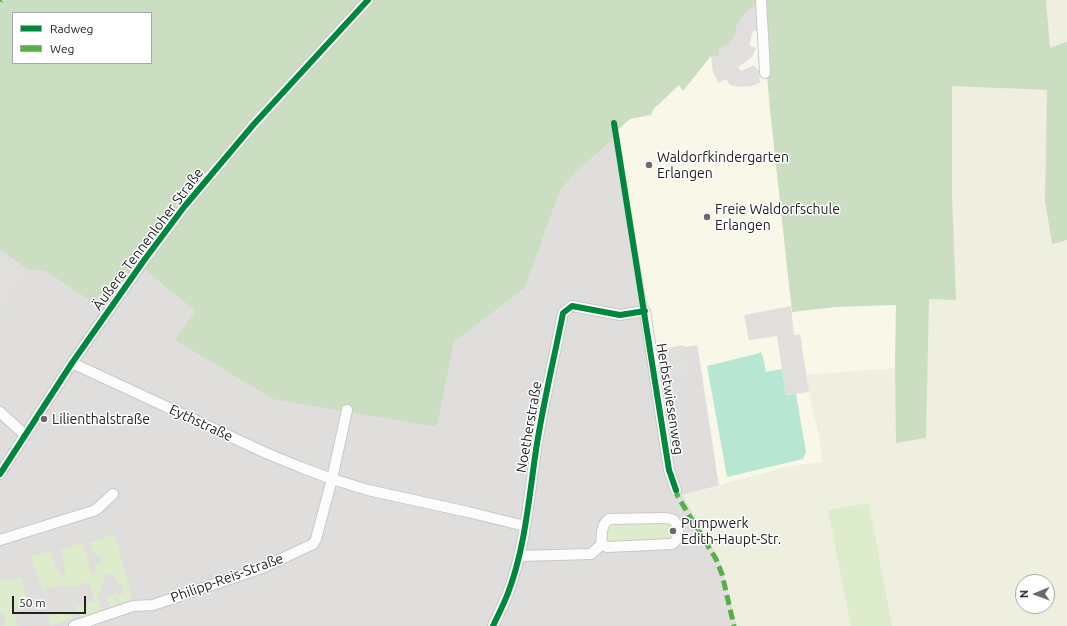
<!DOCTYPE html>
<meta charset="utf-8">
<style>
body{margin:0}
#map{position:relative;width:1067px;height:626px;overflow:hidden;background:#f0eeeb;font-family:Ubuntu,sans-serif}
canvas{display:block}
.legend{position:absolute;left:12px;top:12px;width:140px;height:52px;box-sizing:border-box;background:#fff;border:1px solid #a7a7a7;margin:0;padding:5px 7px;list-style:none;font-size:12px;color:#222}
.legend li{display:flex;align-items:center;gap:8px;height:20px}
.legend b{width:20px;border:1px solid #a7a7a7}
.north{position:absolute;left:1015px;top:574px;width:40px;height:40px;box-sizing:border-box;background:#fff;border:1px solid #a7a7a7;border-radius:50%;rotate:269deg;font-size:11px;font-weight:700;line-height:16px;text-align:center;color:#222}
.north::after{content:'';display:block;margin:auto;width:14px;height:18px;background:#6a6968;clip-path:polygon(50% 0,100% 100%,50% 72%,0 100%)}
.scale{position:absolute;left:12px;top:596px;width:74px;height:18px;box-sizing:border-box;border:2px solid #222;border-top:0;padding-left:5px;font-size:12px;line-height:14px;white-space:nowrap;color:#222;-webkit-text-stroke:3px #fff;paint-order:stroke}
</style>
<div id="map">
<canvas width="1067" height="626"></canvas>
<ul class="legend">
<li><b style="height:5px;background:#00873e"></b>Radweg</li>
<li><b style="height:5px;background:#55b145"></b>Weg</li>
</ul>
<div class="north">N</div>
<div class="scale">50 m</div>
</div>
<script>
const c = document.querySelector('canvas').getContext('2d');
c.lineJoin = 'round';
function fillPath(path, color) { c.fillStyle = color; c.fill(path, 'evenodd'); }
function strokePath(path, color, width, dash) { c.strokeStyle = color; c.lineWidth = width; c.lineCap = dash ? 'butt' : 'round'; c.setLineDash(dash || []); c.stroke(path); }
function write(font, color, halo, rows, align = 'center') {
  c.font = font + ' Ubuntu,sans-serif'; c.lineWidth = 3; c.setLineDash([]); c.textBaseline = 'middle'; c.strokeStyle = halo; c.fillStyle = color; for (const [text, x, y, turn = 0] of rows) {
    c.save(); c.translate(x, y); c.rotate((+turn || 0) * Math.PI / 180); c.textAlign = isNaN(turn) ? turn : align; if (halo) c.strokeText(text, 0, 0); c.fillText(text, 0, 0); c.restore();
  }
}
fillPath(new Path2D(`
 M 618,130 L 655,351 L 697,345 L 719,486 L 683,495 L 721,563 L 737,626 L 0,626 L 0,250 L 28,270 L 44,270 L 102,309 L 135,263 L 145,270 L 195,311 L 175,341 L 437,427 L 454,342 L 525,288 L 560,191 L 575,173 L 611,141 Z`), '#dfdedc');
fillPath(new Path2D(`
 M 755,0 L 761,2 L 770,110 L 792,312 L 835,307 L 896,305 L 895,368 L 807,375 L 809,392 L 820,441 L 822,462 L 786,467 L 719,486 L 698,345 L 655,351 L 618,130 Z`), '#f8f7e8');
fillPath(new Path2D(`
 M 1046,0 L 1067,0 L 1067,42 L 1050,48 Z
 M 952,85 L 1047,90 L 1045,201 L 1052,244 L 1067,240 L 1067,626 L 892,626 L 869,503 L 828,510 L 851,626 L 737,626 L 721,563 L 682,495 L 786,467 L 822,462 L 820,441 L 809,392 L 807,375 L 895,368 L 896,443 L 926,438 L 929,299 L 956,300 L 952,193 ZM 1023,582 L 1047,582 L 1047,606 L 1023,606 Z`), '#efefdf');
fillPath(new Path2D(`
 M 869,503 L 892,626 L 851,626 L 828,510 Z
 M 671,522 L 675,534 L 670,540 L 607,542 L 605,539 L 608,523 Z
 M 114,534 L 131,593 C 131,601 126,602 120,604 L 119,602 L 118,602 L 115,594 L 117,593 L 118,595 L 124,593 L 121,585 L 119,585 L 117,579 L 116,580 L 113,573 L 104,576 L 105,582 L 100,584 L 103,594 L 102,594 L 101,592 L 97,593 L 101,610 L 81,618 L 78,609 L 76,610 L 75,607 L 95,601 L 92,591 L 88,582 L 70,588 L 70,585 L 64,587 L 63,584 L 42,590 L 40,582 L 31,556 L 51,551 L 56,567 L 62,577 L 66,575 L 63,565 L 65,564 L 61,550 L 82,543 L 92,575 L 97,573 L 95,565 L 102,563 C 101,557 99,554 93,553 L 90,543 Z
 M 22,578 L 27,603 L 13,608 L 18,626 L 4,626 L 4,625 L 6,624 L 3,612 L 0,612 L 0,581 Z
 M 114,594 L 117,605 L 110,607 L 107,597 Z
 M 69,606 L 73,618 L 51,626 L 48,617 L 69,610 L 68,607 Z`), '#ddeccb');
fillPath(new Path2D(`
 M 0,0 L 1046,0 L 1050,48 L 1067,42 L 1067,240 L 1052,244 L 1045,201 L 1047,90 L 952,86 L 952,193 L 956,300 L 929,299 L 926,438 L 896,443 L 895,368 L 896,305 L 835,307 L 792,312 L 770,110 L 761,2 C 753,7 745,13 739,22 C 732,35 739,42 719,49 L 720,56 L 711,56 L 683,91 L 679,85 L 659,104 L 654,108 L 651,115 L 630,119 L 618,130 L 611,141 L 575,173 L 560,191 L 525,288 L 454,342 L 437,427 L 273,399 L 175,340 L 195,311 L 145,270 L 136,263 L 102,309 L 44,270 L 28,270 L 0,250 ZM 13,13 L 151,13 L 151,63 L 13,63 Z`), '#cbdec1');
fillPath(new Path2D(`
 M 761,352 L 763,357 L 766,372 L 782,369 L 786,395 L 796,394 L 806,452 L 803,459 L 727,477 L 707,366 L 756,354 Z`), '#b7e6d2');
fillPath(new Path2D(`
 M 758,4 L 758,31 L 753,31 L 749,45 L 756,48 L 753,55 L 747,61 L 738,67 L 741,71 L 754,65 L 759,71 L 760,83 L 751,86 L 738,87 L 730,85 L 726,79 L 719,83 L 713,72 L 711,56 L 720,56 L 719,49 L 728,45 L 733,39 L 738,23 L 747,11 Z
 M 0,250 L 28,270 L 3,307 L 0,304 Z
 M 791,306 L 794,335 L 800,334 L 809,392 L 786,395 L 777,336 L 749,340 L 744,315 Z
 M 684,345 L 688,374 L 659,378 L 655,350 Z`), '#e0dfde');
const minor = new Path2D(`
 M 761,0 L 765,73
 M 72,363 L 266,453 L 300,467 L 332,479 L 368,490 L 468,512 L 525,526
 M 0,412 L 25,435
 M 0,474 L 72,363 L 145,259 L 184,207 L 254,124 L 368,0
 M 0,540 L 93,511 L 97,509 L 113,494
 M 519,556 L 591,554 L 602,544 L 607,547 L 672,544 C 680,540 680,522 671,519 C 669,518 667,518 664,518 L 609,519 C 601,524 601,535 602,544
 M 74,626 L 133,606 L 153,605 L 262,568 L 313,544 L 316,539 L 332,479 L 347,410
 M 493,626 C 498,615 504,604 508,593 C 525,549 529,497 536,450 C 543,404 554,359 563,313 L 572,306 L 620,315 L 645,311 L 669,470 L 676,490`);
strokePath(minor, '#c9c8c7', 12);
strokePath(minor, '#fdfcfc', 10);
strokePath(new Path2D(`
 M 0,1 L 1,0
 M 675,488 L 678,497 L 716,559 L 722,574 L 734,626`), '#55b145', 5, [10, 5]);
strokePath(new Path2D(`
 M 614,123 L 669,470 L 676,490
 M 0,474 L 72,363 L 145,259 L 184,207 L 254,124 L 368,0
 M 493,626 C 498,615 504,604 508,593 C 525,549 529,497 536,450 C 543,404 554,359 563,313 L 572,306 L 620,315 L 645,311`), '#00873e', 6);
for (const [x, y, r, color] of [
 [649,165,4,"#6a6968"],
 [707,217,4,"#6a6968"],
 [44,419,4,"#6a6968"],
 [673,531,4,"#6a6968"]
]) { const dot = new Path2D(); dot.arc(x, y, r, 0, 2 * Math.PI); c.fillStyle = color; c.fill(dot); strokePath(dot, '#fff', 1.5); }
write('14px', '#222', '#fff', [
 ["Waldorfkindergarten",657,157],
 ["Erlangen",657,173],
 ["Freie Waldorfschule",715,209],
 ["Erlangen",715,225],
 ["Lilienthalstraße",52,419],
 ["Pumpwerk",681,523],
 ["Edith-Haupt-Str.",681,539]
], 'left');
write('14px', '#222', '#fff', [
 ["Äußere Tennenloher Straße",148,239,-53],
 ["Herbstwiesenweg",670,399,81],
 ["Eythstraße",201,423,25],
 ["Noetherstraße",529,427,-80],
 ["Philipp-Reis-Straße",227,578,-20]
]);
</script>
